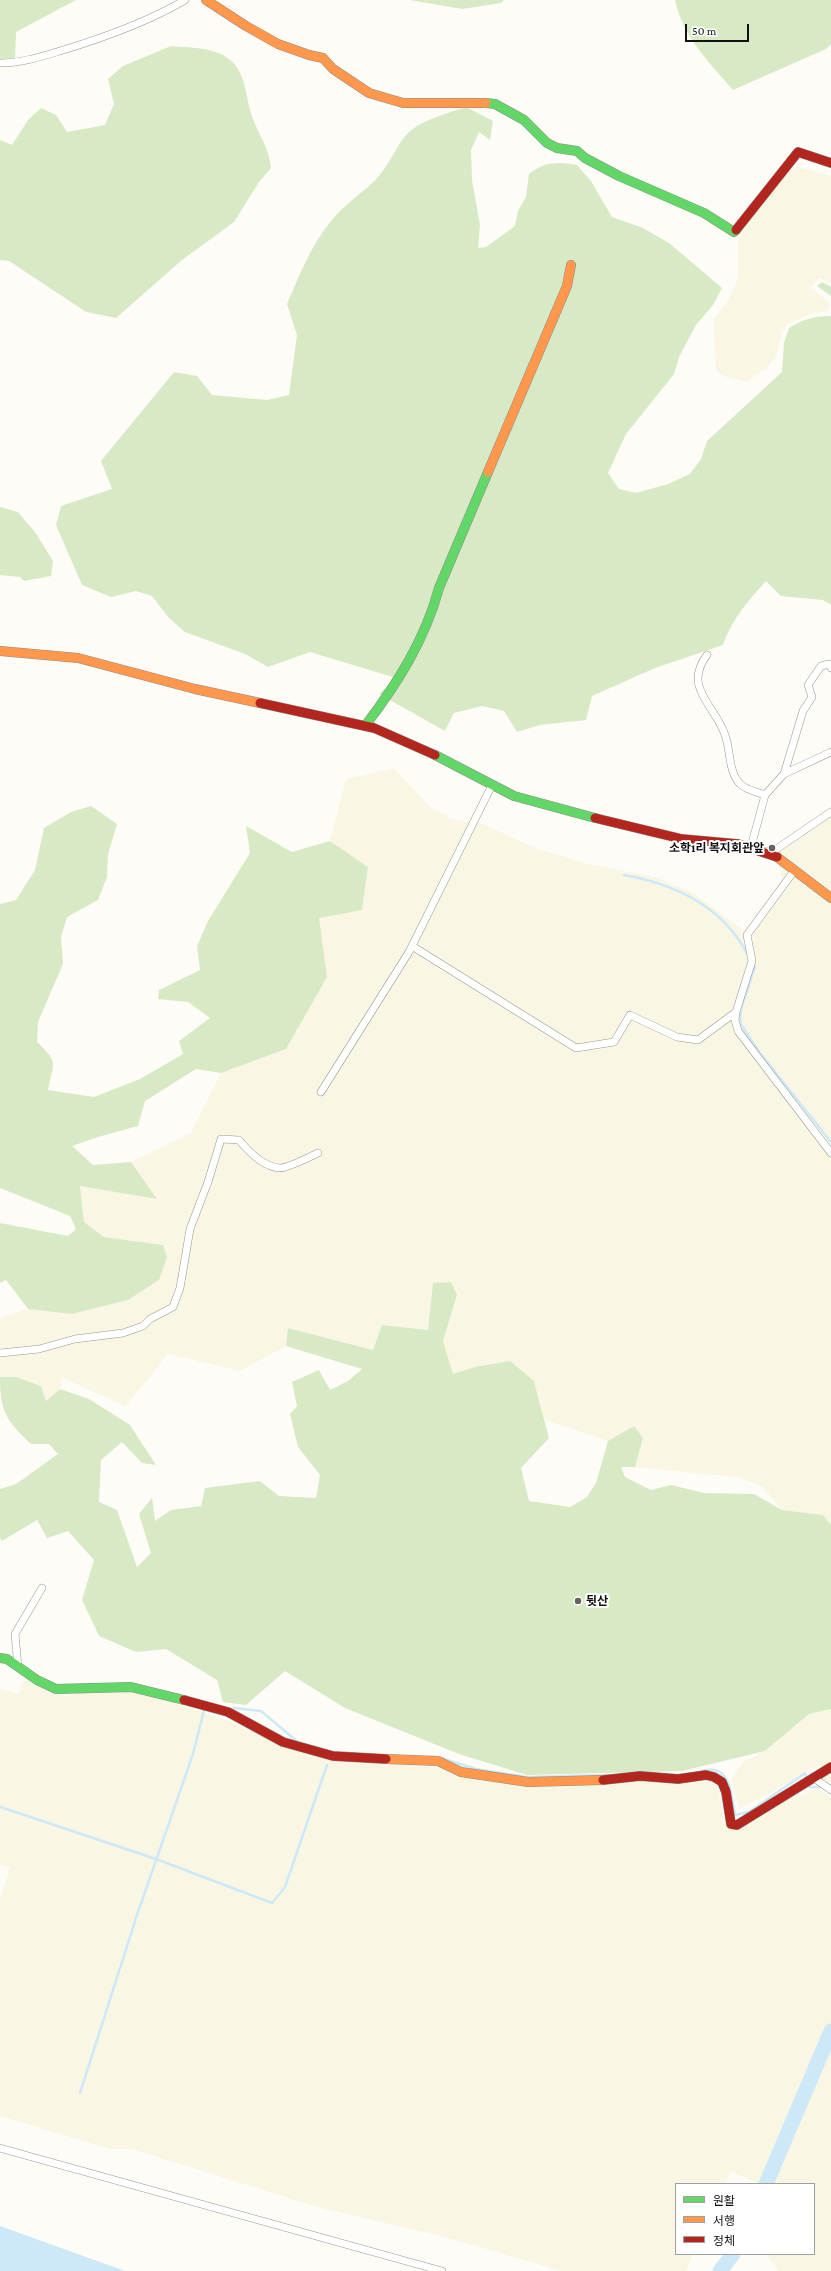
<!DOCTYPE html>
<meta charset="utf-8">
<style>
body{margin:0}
#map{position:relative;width:831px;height:2271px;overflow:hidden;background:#fdfcf7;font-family:"Crimson Pro","Noto Sans KR",serif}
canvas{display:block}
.legend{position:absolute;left:675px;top:2183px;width:140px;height:72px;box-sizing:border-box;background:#fff;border:1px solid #a0a0a0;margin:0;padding:5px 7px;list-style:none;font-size:12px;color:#111}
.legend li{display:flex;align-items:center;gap:8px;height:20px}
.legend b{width:20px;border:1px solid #a0a0a0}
.scale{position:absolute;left:685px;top:24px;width:64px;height:18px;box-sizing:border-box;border:2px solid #111;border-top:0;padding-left:5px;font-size:12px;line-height:14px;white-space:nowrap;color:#111;-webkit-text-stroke:3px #fff;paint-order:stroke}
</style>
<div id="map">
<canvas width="831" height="2271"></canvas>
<ul class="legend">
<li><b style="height:5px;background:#63d668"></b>원활</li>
<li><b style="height:5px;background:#ff974d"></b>서행</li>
<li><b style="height:5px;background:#b3261e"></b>정체</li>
</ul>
<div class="scale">50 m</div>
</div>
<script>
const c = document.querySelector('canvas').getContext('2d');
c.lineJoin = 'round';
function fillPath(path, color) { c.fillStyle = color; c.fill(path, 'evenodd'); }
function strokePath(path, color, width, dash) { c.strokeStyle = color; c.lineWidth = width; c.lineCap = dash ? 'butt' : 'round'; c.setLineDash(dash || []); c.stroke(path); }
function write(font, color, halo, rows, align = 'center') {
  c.font = font + ' "Crimson Pro","Noto Sans KR",serif'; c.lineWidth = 4; c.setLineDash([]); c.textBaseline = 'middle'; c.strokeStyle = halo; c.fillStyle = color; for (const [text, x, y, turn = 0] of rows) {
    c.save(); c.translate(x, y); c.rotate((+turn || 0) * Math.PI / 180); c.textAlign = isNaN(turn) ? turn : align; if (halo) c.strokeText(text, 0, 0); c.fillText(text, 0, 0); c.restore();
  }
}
fillPath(new Path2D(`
 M 797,167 L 831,176 L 831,283 L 819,278 L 811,288 L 829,302 L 829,311 L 813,313 L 788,324 L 782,333 L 776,357 L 767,367 L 747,382 L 726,377 L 716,370 L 713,320 L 729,299 L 738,278 L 738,237 L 766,197 L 787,172 Z
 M 394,768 L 429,806 L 451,819 L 482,824 L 536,848 L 588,864 L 656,877 L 695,894 L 744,931 L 782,879 L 776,853 L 831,814 L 831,1525 L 823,1515 L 782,1510 L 762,1486 L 736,1477 L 635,1467 L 643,1438 L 634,1426 L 608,1441 L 545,1420 L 534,1381 L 475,1367 L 453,1375 L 443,1341 L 457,1295 L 433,1283 L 429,1330 L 383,1325 L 373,1350 L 289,1328 L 286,1346 L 240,1371 L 168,1354 L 126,1406 L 63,1378 L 60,1389 L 46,1401 L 16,1377 L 0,1377 L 0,1320 L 5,1316 L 28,1309 L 72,1314 L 128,1300 L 163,1245 L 104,1237 L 84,1222 L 80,1186 L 156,1198 L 131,1162 L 191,1133 L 221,1073 L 286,1049 L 326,977 L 319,918 L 368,867 L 330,841 L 346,779 Z
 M 25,1679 L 68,1697 L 77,1692 L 112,1691 L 135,1692 L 171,1702 L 237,1724 L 287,1748 L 340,1761 L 440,1767 L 465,1777 L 522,1786 L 632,1780 L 676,1785 L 703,1781 L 713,1782 L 719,1792 L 724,1820 L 733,1829 L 741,1829 L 787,1800 L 817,1788 L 831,1798 L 831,2271 L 779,2271 L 765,2254 L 814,2254 L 814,2184 L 759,2184 L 731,2171 L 725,2184 L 676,2184 L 676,2254 L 693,2254 L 686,2271 L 561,2271 L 449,2238 L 321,2208 L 132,2149 L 110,2149 L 0,2116 L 0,1899 L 10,1867 L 0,1864 L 0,1688 L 18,1694 Z
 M 831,1709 L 831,1763 L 803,1772 L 778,1789 L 739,1809 L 732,1779 L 743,1762 L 765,1751 L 809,1714 Z
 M 831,1771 L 831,1784 L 821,1778 Z`), '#f9f7e4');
fillPath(new Path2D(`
 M 0,0 L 76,0 L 16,32 L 15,60 L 0,60 Z
 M 410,0 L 504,0 L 501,3 L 462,9 Z
 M 675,0 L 831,0 L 831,44 L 826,49 L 733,90 C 709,62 683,37 675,0 Z
 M 171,46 C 200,49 232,46 243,80 C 247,93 248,106 253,119 C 260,137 269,148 271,168 L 259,182 L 234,222 L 182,260 L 116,318 L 86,312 L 9,261 L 0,260 L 0,140 L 12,145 L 28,120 L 41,108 L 56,115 L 67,132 L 105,125 L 114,104 L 108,79 L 123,66 Z
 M 466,107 L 493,121 L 490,140 L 479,132 L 471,150 L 472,180 L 480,225 L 478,248 L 486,247 L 515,226 L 518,211 L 526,197 L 529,174 C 547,161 556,162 577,165 L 591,181 L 612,217 L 643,228 L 669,243 L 722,288 L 713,305 L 696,325 L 679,357 L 674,374 L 626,434 L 608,473 L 619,489 L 636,493 L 668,484 L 690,474 L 701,459 L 707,441 L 782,372 L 784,343 L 789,328 C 803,319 815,316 831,316 L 831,605 L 823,600 L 781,596 L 766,581 C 748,601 732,619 723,645 L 655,668 L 592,696 L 586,720 L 540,725 L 517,732 L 504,711 L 482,706 L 454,713 L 445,731 L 379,694 L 396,678 L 310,652 L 268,667 L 245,654 L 185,632 L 169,618 L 152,596 L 136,591 L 111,597 L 82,585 L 56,525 L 61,506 L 112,489 L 101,461 L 174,372 L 197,376 L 212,395 L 267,400 L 289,395 L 297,335 L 287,304 C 299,276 311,245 331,221 C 344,204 363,193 377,178 C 388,166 394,152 402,140 C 415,121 446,114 466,107 Z
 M 822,282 L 831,287 L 831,296 L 817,286 Z
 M 0,507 L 18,512 L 35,532 L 53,561 L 51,576 L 24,581 L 20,577 L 0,575 Z
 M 91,806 L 117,824 L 108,854 L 107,877 L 98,900 L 67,917 L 61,937 L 63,964 L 38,1022 L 37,1042 C 60,1064 53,1062 48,1090 L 94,1097 L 140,1079 L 183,1054 L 179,1041 L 210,1018 L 188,1002 L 158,999 L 159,990 L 200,970 L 197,946 L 208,921 L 250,853 L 246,826 L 292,852 L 330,841 L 368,867 L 362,910 L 319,918 L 327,977 L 286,1049 L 221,1073 L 196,1069 L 145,1101 L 138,1126 L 98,1137 L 72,1146 L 93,1165 L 131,1162 L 157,1199 L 80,1186 L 84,1222 L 104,1237 L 163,1245 L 167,1257 L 159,1280 L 128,1300 L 72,1314 L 28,1309 L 6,1280 L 0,1283 L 0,1223 L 68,1236 L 76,1229 L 70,1216 L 0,1188 L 0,904 L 16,900 L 35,870 L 44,828 L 71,812 Z
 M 451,1282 L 457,1295 L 443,1341 L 453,1374 L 475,1367 L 510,1361 L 534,1381 L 549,1438 L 521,1468 L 529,1501 L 570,1507 L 587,1497 L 596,1483 L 608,1441 L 634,1426 L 643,1438 L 635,1467 L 621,1467 L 625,1477 L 651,1490 L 671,1485 L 704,1493 L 754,1494 L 782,1510 L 823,1515 L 831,1525 L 831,1709 L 809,1714 L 765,1751 L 682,1771 L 527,1775 L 459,1754 L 345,1708 L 285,1671 L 246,1705 L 223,1702 L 217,1680 L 166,1649 L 136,1652 L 99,1636 L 82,1600 L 94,1560 L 68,1531 L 47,1538 L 37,1520 L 2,1541 L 0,1537 L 0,1489 L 16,1484 L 58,1454 L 49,1444 L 31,1444 C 6,1420 0,1412 0,1377 L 16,1377 L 41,1386 L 46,1401 L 60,1389 L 89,1399 L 130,1425 L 156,1465 L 142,1463 L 122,1442 L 101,1460 L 99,1502 L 117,1510 L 137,1567 L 151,1553 L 139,1514 L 152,1498 L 155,1521 L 171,1510 L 201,1506 L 205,1488 L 260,1481 L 279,1496 L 316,1498 L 320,1475 L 298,1447 L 290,1414 L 297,1406 L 292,1382 L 319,1370 L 330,1390 L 348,1381 L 362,1369 L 286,1346 L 288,1328 L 373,1350 L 382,1325 L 428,1330 L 433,1283 Z`), '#d8eac5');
fillPath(new Path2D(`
 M 0,2226 L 125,2271 L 0,2271 Z`), '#cde8f7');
strokePath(new Path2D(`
 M 624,875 C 675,884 723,907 748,955
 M 753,964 L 755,967 L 741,1009 L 740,1023 L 760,1053 L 831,1142
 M 234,1708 L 261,1711 L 299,1743
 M 441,1758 L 476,1769 L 527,1777 L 611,1775
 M 702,1771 C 732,1763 730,1794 735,1815 L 749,1812 L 805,1773 L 806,1778
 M 808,1782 L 810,1787 L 821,1787
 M 0,1807 L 156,1859 L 272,1903 L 285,1887 L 327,1765
 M 80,2093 L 137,1915 L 193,1754 L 204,1710`), '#cde8f7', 2.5);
strokePath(new Path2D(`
 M 766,2184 L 831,2031
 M 720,2271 L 733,2254`), '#cde8f7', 15);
const street = new Path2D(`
 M 0,63 C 21,63 40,57 60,51 C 103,38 146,23 185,0
 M 707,655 C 682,688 716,706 725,735 C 731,751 728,771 740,784 C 746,790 758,792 765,795
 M 784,774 L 803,711 L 812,697 L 808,685 L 821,666 L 829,664 L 831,668
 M 751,847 L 765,795 L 784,774 L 831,752
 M 765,852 L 775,850 L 831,812
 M 794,871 L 747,935 L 752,961 L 736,1012 L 735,1020 L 738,1031 L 831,1153
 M 412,946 L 576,1048 L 614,1042 L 630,1015 L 677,1037 L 698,1040 L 736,1012
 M 321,1092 L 409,952 L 492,785
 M 0,1353 L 39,1349 L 75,1339 L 123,1333 L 143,1326 L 150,1319 L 173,1307 L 180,1288 L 190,1229 L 208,1182 L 221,1139 L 239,1140 C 248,1151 264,1167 280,1168 C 288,1168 309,1157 318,1153
 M 18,1667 L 15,1634 L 42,1588
 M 814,1778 L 831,1790
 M 0,2148 L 442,2271`);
const fast = new Path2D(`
 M 486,103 L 495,104 L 524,120 L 547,143 L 557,148 L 577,151 L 585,158 L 619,176 L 704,213 L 734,232 L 736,230
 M 365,726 C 397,684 425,640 439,588 L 488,472
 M 435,755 L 514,796 L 595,818
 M 0,1658 L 7,1659 L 37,1680 L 56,1689 L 131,1687 L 184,1700`);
const slow = new Path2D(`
 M 206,0 L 246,26 L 278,44 L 309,55 L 323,58 L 333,69 L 369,93 L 403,103 L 486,103
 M 488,472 L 567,286 L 571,265
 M 0,651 L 78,658 L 195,689 L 260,703
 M 777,857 L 831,898
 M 386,1759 L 438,1761 L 461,1772 L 528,1782 L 603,1780`);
const jam = new Path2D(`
 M 736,230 L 798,152 L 831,163
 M 260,703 L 374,728 L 435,755
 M 595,818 L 682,839 L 738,844 L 777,857
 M 184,1700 L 228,1712 L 283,1742 L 333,1756 L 386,1759
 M 603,1780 L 640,1776 L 678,1779 L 706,1775 L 714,1777 L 722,1782 L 726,1792 L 731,1824 L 737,1825 L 831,1767`);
strokePath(street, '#979795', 8);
strokePath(fast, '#8e8d8b', 10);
strokePath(slow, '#8e8d8b', 10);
strokePath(jam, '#8e8d8b', 10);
strokePath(street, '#fffffe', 7);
strokePath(fast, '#63d668', 9);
strokePath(slow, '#ff974d', 9);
strokePath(jam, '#b3261e', 9);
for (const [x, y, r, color] of [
 [772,848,4,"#646362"],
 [578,1601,4,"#646362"]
]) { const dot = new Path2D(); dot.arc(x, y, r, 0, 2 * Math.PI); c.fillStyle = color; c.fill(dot); strokePath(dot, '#fff', 1.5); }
write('bold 12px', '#111', '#fff', [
 ["소학1리 복지회관앞",764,848],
 ["뒷산",586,1601,"left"]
], 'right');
</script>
